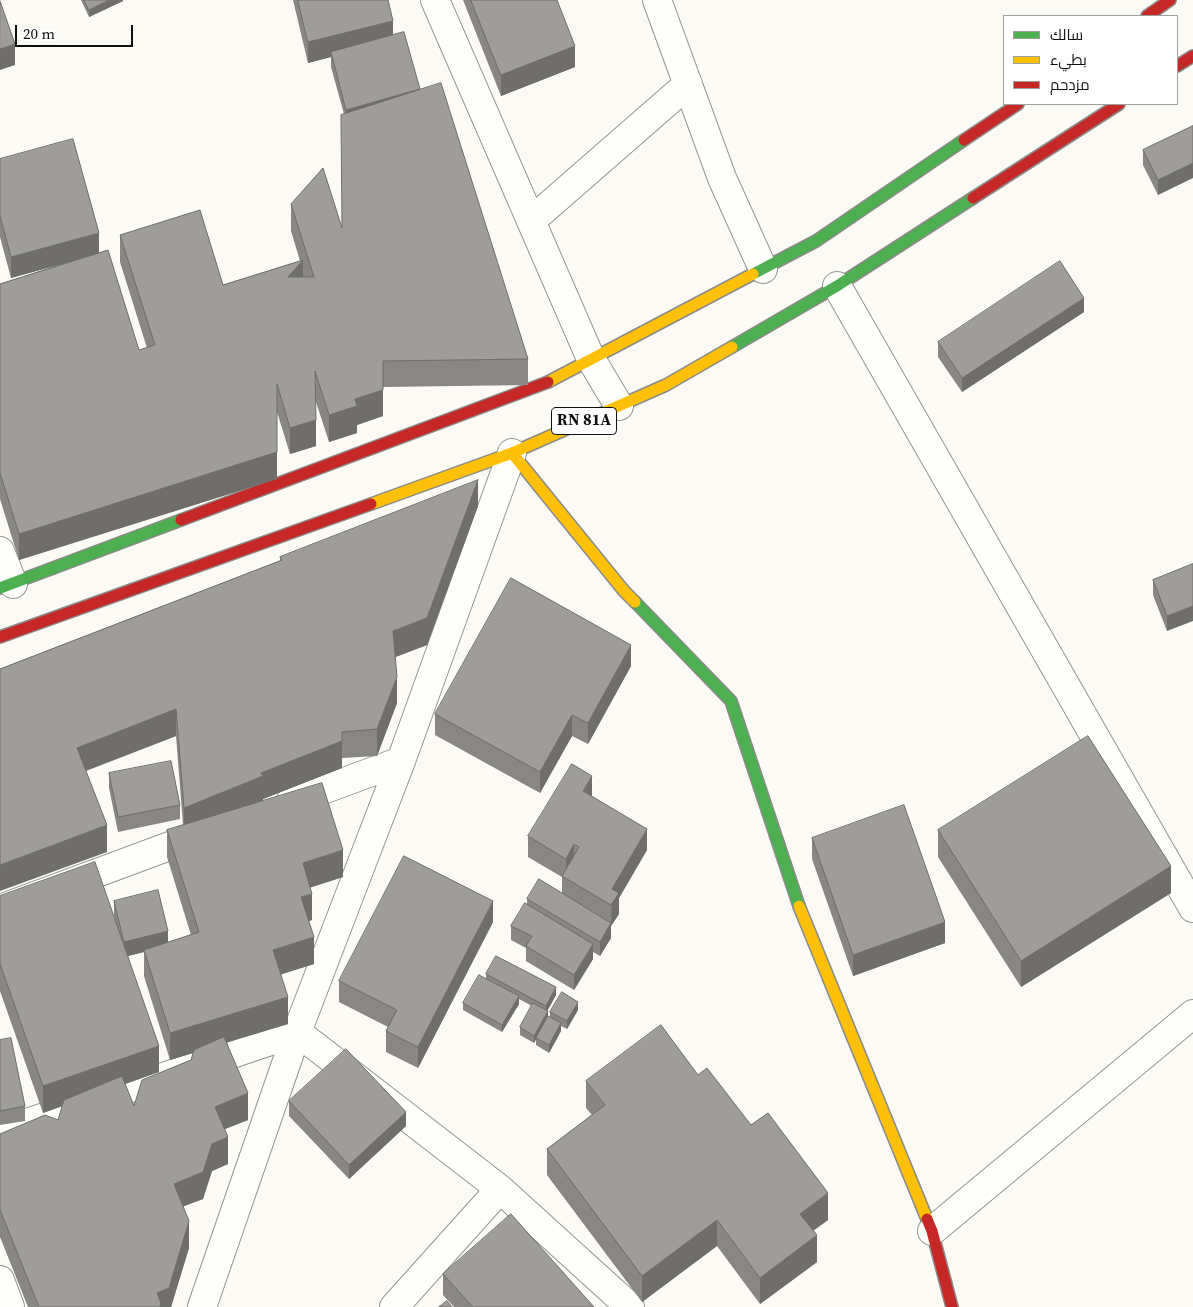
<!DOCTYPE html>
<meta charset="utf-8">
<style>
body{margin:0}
#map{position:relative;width:1193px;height:1307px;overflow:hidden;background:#fbfaf4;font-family:"Source Serif 4",Cairo,serif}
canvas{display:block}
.legend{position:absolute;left:1003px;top:15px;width:175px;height:90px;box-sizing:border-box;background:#fff;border:1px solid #9f9f9f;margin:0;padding:6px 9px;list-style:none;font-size:15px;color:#0f0f0f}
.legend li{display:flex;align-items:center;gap:10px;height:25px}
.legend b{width:25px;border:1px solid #9f9f9f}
.scale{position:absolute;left:15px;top:25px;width:118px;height:22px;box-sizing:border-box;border:2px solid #0f0f0f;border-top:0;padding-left:6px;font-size:15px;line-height:18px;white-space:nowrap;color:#0f0f0f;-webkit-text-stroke:4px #fff;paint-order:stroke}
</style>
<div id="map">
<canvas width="1193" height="1307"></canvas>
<ul class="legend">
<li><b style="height:6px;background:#4caf50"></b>سالك</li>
<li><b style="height:6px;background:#ffc107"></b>بطيء</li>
<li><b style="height:6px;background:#c62828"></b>مزدحم</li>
</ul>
<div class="scale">20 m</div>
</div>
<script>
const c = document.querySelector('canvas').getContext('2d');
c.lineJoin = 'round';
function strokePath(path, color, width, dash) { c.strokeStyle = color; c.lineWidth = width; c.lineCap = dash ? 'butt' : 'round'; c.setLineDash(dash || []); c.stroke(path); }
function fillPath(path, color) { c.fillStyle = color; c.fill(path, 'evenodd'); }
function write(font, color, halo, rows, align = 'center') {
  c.font = font + ' "Source Serif 4",serif'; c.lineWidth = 5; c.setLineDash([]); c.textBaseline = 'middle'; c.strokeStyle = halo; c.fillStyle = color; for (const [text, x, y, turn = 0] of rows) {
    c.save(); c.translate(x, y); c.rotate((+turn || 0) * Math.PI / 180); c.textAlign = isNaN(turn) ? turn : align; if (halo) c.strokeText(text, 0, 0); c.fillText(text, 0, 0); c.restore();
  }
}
const street = new Path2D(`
 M 435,0 L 591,359 L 619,406
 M 657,0 L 722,178 L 763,269
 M 531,221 L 688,84
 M 837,286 L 1193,908
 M 0,551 L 13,584
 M 290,802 L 401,761
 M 0,909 L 202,834
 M 0,1132 L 297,1032 L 500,1189
 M 932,1231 L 1193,1014
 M 0,1280 L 10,1307
 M 202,1307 L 297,1032 L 401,761 L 512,453
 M 394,1307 L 500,1189 L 630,1307`);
const fast = new Path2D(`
 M 753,274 L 816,241 L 964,140
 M 732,347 L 837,286 L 973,198
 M 0,588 L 181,520
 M 635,602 L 731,701 L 799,906`);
const slow = new Path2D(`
 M 548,382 L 753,274
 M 512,453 L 624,591 L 635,602
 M 371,504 L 512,453 L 666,385 L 732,347
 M 799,906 L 927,1219`);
const jam = new Path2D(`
 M 1147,16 L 1170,0
 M 1177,66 L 1193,56
 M 964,140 L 1018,104
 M 973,198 L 1119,104
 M 181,520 L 548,382
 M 0,637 L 371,504
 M 927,1219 L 932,1231 L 952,1307`);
strokePath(street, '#959592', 30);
strokePath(fast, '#8c8b89', 14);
strokePath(slow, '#8c8b89', 14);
strokePath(jam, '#8c8b89', 14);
strokePath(street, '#fefefd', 28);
strokePath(fast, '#4caf50', 11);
strokePath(slow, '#ffc107', 11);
strokePath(jam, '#c62828', 11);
fillPath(new Path2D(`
 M 81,0 L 123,0 L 123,1 L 89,17 Z
 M 293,0 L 388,0 L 393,35 L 420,89 L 528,359 L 528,385 L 383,387 L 383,416 L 357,425 L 357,433 L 329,442 L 315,399 L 316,446 L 290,454 L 277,412 L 277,479 L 19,560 L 0,499 L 0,284 L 61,264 L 11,278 L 0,237 L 0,159 L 99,252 L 139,350 L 147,348 L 120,262 L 120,235 L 223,285 L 300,261 L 291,231 L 291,204 L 342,227 L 344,114 L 331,67 L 331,57 L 308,63 Z
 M 463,0 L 557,0 L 575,67 L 501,96 Z
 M 1193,126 L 1158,195 L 1143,165 L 1143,150 Z
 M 1084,312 L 962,392 L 938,357 L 938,342 Z
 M 478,506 L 427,645 L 395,657 L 397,703 L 377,756 L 342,758 L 342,768 L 263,799 L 263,801 L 343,877 L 310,887 L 312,920 L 309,921 L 314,964 L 281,974 L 288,1024 L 227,1042 L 248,1120 L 225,1129 L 228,1164 L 212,1171 L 203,1199 L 183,1206 L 189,1248 L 171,1307 L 28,1307 L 0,1237 L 0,1134 L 58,1120 L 62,1106 L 43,1113 L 0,991 L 0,896 L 116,924 L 114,916 L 114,901 L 168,942 L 191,935 L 167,857 L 167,830 L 183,825 L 176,736 L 86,771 L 107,852 L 0,669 L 280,561 L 280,557 ZM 144,952 L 144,976 L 170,1060 L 193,1053 L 191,1060 L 134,1106 L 125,1084 L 159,1072 L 128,956 Z
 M 1193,564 L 1167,631 L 1153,595 L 1153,580 Z
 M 631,666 L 588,744 L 572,736 L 540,793 L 435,735 L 435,714 Z
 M 109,773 L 180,805 L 180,819 L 118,832 L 109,788 Z
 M 592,797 L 647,850 L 619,898 L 619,914 L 611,926 L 611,938 L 600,956 L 593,952 L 593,959 L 574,990 L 526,961 L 526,948 L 511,940 L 511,926 L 527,904 L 527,899 L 562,893 L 562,877 L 528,857 L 528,836 Z
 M 938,830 L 1171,893 L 1021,987 L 938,857 Z
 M 812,838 L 945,943 L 853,976 L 812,859 Z
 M 493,922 L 418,1068 L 386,1052 L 386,1031 L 388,1027 L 339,1002 L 339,981 Z
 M 486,974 L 556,995 L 547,1011 L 548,1017 L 550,1018 L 550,1012 L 578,1010 L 567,1029 L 561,1026 L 561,1031 L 549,1053 L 536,1045 L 536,1039 L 534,1043 L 520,1035 L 520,1027 L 532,1006 L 519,999 L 519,1004 L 502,1032 L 463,1010 L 463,1003 L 486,979 Z
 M 0,1040 L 25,1106 L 25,1121 L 0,1125 Z
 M 698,1075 L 751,1125 L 828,1220 L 813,1231 L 817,1262 L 760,1304 L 717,1246 L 642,1302 L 547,1175 L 547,1149 L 592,1115 L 586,1108 L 586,1081 Z
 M 289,1101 L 406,1126 L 349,1179 L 289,1116 Z
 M 443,1274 L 594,1307 L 454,1307 L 443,1295 Z`), '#898784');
fillPath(new Path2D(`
 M 109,0 L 123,0 L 123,1 L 89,17 L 89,10 Z
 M 393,21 L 393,42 L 331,52 L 331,57 L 308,63 L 308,42 Z
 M 15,44 L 15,65 L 0,70 L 0,49 Z
 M 575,46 L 575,67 L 501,96 L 501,75 Z
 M 420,89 L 346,124 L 346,110 Z
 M 1193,163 L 1193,178 L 1158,195 L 1158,180 Z
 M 99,233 L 99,254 L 11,278 L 11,257 Z
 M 303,260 L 303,286 L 288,277 Z
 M 1084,298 L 1084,312 L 962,392 L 962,378 Z
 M 383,390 L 383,416 L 357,425 L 357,433 L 329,442 L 329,415 L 355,399 Z
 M 316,420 L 316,446 L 290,454 L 290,428 Z
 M 277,452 L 277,479 L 19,560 L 19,534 Z
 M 478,480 L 478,506 L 427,645 L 393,658 L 393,631 Z
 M 1193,606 L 1193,621 L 1167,631 L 1167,616 Z
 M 631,645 L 631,666 L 588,744 L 588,723 Z
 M 397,677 L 397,703 L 377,756 L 377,729 Z
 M 176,709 L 176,736 L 77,774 L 77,748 Z
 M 572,715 L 572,736 L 540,793 L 540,772 Z
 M 342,741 L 342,768 L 263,799 L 263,802 L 184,835 L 184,808 L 261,773 Z
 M 592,776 L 592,797 L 583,791 Z
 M 107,825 L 107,852 L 0,891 L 0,865 Z
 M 647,829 L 647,850 L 619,898 L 619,914 L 611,926 L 612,889 Z
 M 574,844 L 574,865 L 566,880 L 566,859 Z
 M 343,850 L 343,877 L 303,890 L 303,863 Z
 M 1171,866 L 1171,893 L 1021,987 L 1021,961 Z
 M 312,894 L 312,920 L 301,923 L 301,897 Z
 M 493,901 L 493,922 L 418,1068 L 418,1047 Z
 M 945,922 L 945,943 L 853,976 L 853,955 Z
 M 611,923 L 611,938 L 600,956 L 600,942 Z
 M 168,931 L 168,946 L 144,950 L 144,952 L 124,957 L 124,942 Z
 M 314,937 L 314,964 L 273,977 L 273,950 Z
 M 593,944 L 593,959 L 574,990 L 574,975 Z
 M 556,987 L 556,995 L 546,1013 L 546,1006 Z
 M 519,996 L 519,1004 L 502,1032 L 502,1025 Z
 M 288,997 L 288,1024 L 170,1060 L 170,1033 Z
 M 578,1002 L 578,1010 L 567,1029 L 567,1021 Z
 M 548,1011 L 548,1019 L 534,1043 L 534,1036 Z
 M 561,1023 L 561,1031 L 549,1053 L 549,1045 Z
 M 159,1046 L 159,1072 L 43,1113 L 43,1086 Z
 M 248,1093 L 248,1120 L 215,1133 L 215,1107 Z
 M 406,1112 L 406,1126 L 349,1179 L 349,1165 Z
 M 228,1137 L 228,1164 L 212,1171 L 203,1199 L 174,1210 L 174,1184 L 212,1144 Z
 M 828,1193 L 828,1220 L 800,1240 L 800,1214 Z
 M 717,1220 L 717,1246 L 642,1302 L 642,1276 Z
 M 189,1221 L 189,1248 L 171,1307 L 157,1307 L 157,1293 Z
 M 817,1235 L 817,1262 L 760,1304 L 760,1278 Z`), '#6f6e6b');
const building = new Path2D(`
 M 84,0 L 109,0 L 89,10 Z
 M 298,0 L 388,0 L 393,21 L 308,42 Z
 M 471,0 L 557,0 L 575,46 L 501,75 Z
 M 0,1 L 15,44 L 0,49 Z
 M 404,32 L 420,89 L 346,110 L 331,52 Z
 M 441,83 L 528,359 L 383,361 L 383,390 L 355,399 L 357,406 L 329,415 L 315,371 L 316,420 L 290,428 L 277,384 L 277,452 L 19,534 L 0,473 L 0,284 L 108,250 L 139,350 L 155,345 L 120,235 L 200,210 L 223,285 L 303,260 L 288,277 L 314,277 L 291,204 L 323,168 L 342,228 L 341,115 Z
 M 1193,126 L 1193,163 L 1158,180 L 1143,150 Z
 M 73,139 L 99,233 L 11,257 L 0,216 L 0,159 Z
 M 1060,261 L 1084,298 L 962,378 L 938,342 Z
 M 478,480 L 427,618 L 393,631 L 397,677 L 377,729 L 342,732 L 342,741 L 261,773 L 263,776 L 184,808 L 176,709 L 77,748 L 107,825 L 0,865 L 0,669 L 282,560 L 280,557 Z
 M 1193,564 L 1193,606 L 1167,616 L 1153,580 Z
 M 511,578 L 631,645 L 588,723 L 572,715 L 540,772 L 435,714 Z
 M 1088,736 L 1171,866 L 1021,961 L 938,830 Z
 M 171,761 L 180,805 L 118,817 L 109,773 Z
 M 572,764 L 592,776 L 583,791 L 647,829 L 612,889 L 619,893 L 611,905 L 562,876 L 579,847 L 574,844 L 566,859 L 528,836 Z
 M 322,783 L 343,850 L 303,863 L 312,894 L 301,897 L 314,937 L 273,950 L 288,997 L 170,1033 L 144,950 L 199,932 L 167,830 Z
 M 904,805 L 945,922 L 853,955 L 812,838 Z
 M 404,856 L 493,901 L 418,1047 L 386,1031 L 397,1010 L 339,981 Z
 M 95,862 L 159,1046 L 43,1086 L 0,964 L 0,896 Z
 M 539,879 L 611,923 L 600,942 L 527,899 Z
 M 158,890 L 168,931 L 124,942 L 114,901 Z
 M 525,903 L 593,944 L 574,975 L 526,946 L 532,936 L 511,926 Z
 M 496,956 L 556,987 L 546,1006 L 486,974 Z
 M 479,975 L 519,996 L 502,1025 L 463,1003 Z
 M 562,992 L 578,1002 L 567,1021 L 550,1012 Z
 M 533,1003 L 548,1011 L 534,1036 L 520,1027 Z
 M 548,1016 L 561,1023 L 549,1045 L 536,1038 Z
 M 661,1025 L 698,1075 L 707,1068 L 751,1125 L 768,1113 L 828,1193 L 800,1214 L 817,1235 L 760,1278 L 717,1220 L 642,1276 L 547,1149 L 605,1105 L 586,1081 Z
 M 224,1037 L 248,1093 L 215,1107 L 228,1137 L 212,1144 L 203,1172 L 174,1184 L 189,1221 L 169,1288 L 157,1293 L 161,1303 L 160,1307 L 39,1307 L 0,1210 L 0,1134 L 45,1115 L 58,1120 L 64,1100 L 122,1076 L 134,1106 L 142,1080 L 191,1060 L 194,1050 Z
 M 11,1038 L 25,1106 L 0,1111 L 0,1040 Z
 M 346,1049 L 406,1112 L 349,1165 L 289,1101 Z
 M 511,1214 L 594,1307 L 473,1307 L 443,1274 Z
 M 447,1301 L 452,1307 L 439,1307 Z`);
fillPath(building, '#9f9d99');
strokePath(building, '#6f6e6b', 1);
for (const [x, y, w] of [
 [584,421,65]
]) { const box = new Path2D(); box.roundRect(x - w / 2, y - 13.5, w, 27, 4); c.fillStyle = '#fff'; c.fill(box); strokePath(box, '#0f0f0f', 1); }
write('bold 16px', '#0f0f0f', null, [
 ["RN 81A",584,421]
]);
</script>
